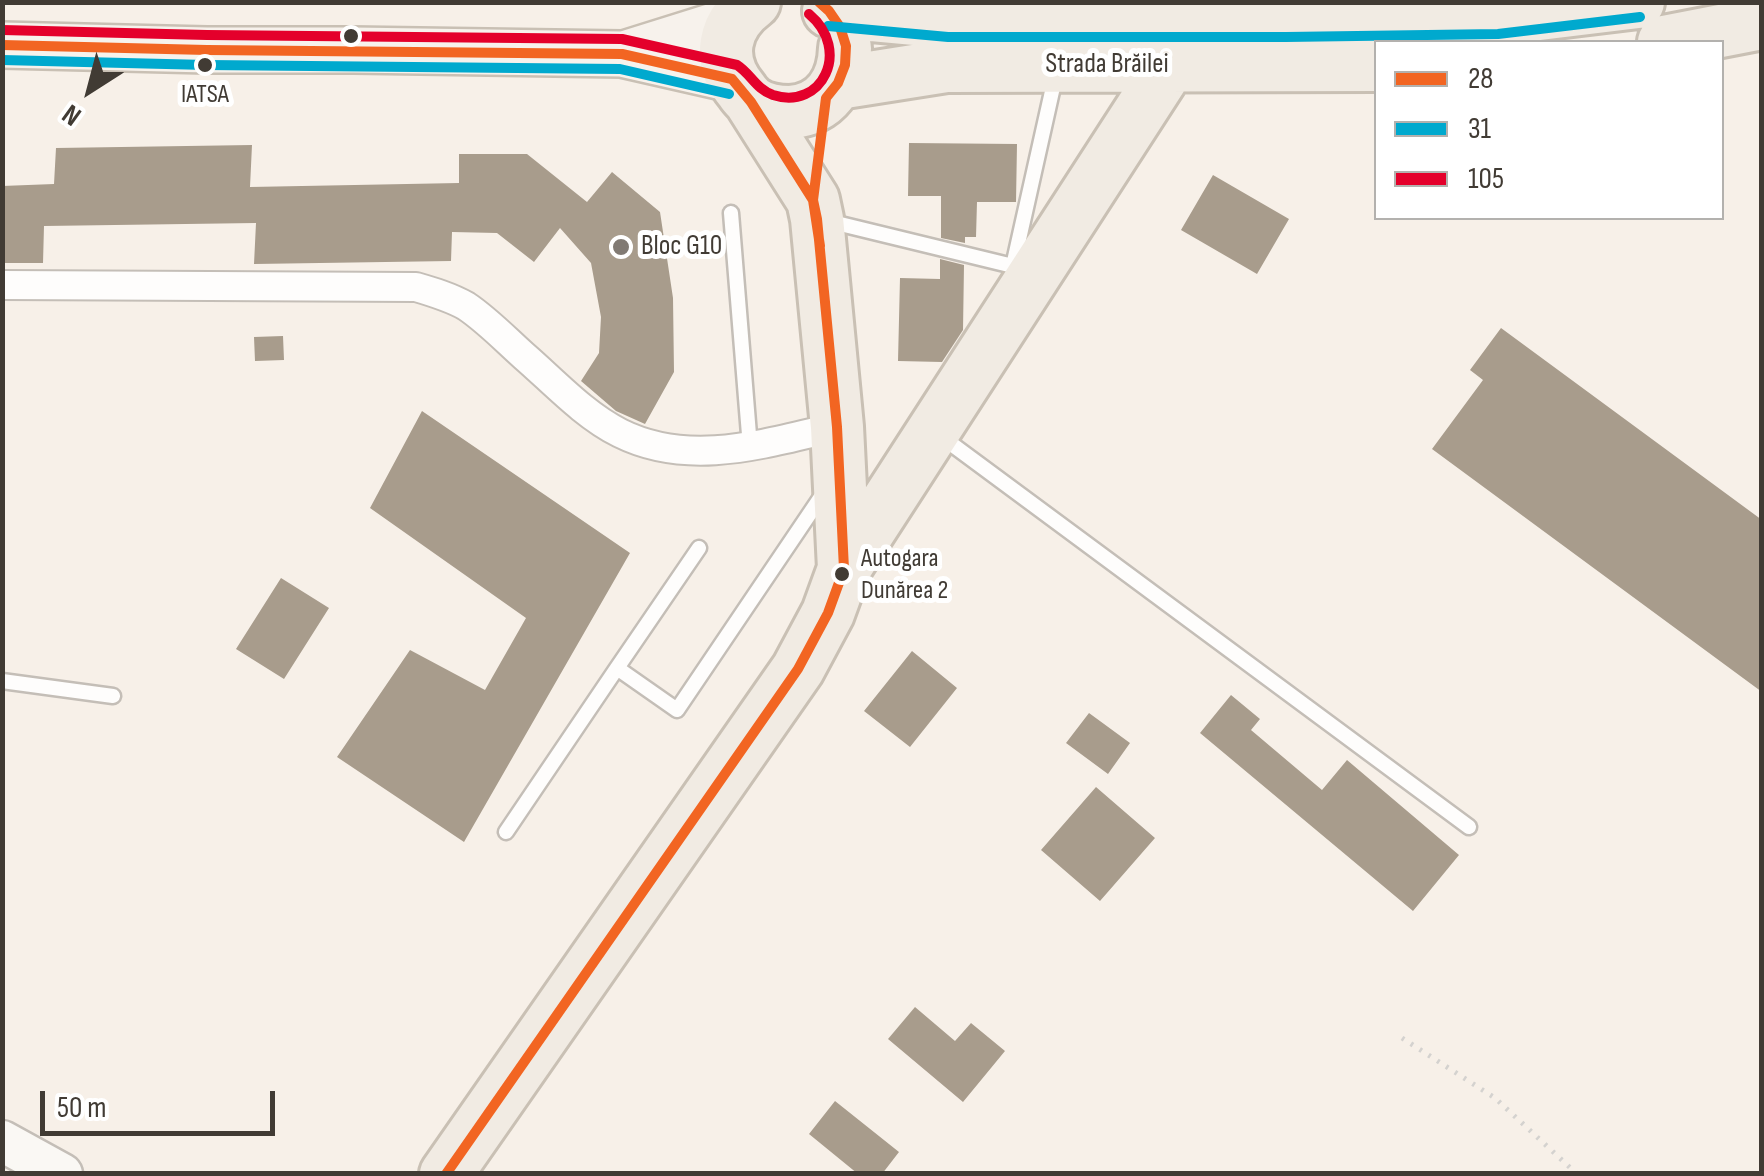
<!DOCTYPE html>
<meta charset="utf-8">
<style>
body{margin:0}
#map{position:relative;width:1764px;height:1176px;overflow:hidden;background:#f7f0e8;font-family:"Sofia Sans Condensed",sans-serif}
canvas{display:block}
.frame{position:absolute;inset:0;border:5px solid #413b34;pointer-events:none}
.legend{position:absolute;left:1374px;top:40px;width:350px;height:180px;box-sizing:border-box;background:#fff;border:2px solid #b3b1ae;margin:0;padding:12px 18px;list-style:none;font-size:30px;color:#413b34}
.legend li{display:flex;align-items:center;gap:20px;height:50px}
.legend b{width:50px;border:2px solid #b3b1ae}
.north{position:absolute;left:40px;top:40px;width:100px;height:100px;-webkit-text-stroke:8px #fff;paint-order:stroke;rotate:216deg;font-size:28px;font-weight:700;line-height:40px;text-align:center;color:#413b34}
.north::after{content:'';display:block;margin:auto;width:35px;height:45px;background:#413b34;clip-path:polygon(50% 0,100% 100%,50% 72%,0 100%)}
.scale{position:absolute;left:40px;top:1091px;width:235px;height:45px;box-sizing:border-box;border:5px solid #413b34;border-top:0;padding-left:12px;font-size:30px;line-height:35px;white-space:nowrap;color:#413b34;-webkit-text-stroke:8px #fff;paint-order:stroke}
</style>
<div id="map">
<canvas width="1764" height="1176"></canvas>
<div class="frame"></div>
<ul class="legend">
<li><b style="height:12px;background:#f26522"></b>28</li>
<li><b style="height:12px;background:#00a9ce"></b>31</li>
<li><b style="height:12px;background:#e4002b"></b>105</li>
</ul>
<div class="north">N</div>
<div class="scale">50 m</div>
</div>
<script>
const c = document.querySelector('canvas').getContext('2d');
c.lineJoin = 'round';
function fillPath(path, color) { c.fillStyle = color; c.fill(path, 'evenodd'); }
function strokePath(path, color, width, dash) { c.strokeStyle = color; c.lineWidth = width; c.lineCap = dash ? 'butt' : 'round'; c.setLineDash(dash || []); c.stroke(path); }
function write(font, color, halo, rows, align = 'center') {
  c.font = font + ' "Sofia Sans Condensed",sans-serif'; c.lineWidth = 10; c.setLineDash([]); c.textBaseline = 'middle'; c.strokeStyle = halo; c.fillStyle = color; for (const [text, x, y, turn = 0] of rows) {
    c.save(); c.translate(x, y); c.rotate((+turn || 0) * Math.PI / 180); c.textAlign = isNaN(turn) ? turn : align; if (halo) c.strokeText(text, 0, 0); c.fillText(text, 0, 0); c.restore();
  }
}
fillPath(new Path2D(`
 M 909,143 L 1017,144 L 1016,202 L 977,202 L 976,237 L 965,237 L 965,243 L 941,238 L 941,196 L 908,196 Z
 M 252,145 L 250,187 L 459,183 L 459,154 L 527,154 L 587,202 L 612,172 L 660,212 L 673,298 L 674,372 L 645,424 L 616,411 L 581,381 L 599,353 L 601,317 L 591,263 L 560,228 L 534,262 L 497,233 L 452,232 L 451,261 L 254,264 L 256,223 L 44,226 L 43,263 L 2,263 L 2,186 L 54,184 L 56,148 Z
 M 1213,175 L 1289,219 L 1257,274 L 1181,230 Z
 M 940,259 L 964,265 L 963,330 L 942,362 L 898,361 L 900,278 L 940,279 Z
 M 1501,328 L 1762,520 L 1762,692 L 1432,449 L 1483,380 L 1470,370 Z
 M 283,336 L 284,360 L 255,361 L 254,337 Z
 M 422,411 L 630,553 L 464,842 L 337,757 L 410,650 L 485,690 L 526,618 L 370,508 Z
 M 281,578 L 329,608 L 284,679 L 236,649 Z
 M 912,651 L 957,688 L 910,747 L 864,711 Z
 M 1231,695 L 1260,719 L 1251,730 L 1322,790 L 1347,760 L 1459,855 L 1413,911 L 1200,733 Z
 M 1089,713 L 1130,743 L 1108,774 L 1066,743 Z
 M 1096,787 L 1155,838 L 1100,901 L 1041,850 Z
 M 915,1007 L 955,1041 L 971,1023 L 1005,1051 L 963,1102 L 888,1039 Z
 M 835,1101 L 899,1152 L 882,1174 L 858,1174 L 809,1134 Z`), '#a89c8c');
const lane = new Path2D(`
 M 731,213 L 750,447
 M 828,221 L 1013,266 L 1055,78
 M 942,437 L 1469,827
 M 699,548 L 617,668 L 677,710 L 825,491
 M 2,681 L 113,696
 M 506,832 L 617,668`);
const street = new Path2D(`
 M 2,285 L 416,287 C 433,292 450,297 466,306 C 487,320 505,339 524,356 C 554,382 584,415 620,433 C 690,468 766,443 837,427`);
const secondary = new Path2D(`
 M 2,1141 L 62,1174`);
const primary = new Path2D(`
 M 2,45 L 207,50 L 353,50 L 622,54 L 732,79
 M 624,54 L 736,19`);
const highway = new Path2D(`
 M 754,2 C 723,25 716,60 742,91 C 743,93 750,101 752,102 C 763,110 777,112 790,112 C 826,110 844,82 845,48
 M 829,11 L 948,22 L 1286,22 L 1498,19 L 1638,2
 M 1664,42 L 1762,23
 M 838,83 L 946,66 L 1376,65
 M 844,569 L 1170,65
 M 446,1174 L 798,669 L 828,613 L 844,569 L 837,427 L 817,219 L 813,200 L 751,102`);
strokePath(lane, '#c4beb7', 19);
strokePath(street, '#c4beb7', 32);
strokePath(secondary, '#c4beb7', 45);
strokePath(primary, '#c9c0b4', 50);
strokePath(highway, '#c9c0b4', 58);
strokePath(new Path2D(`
 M 1402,1038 L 1495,1098 L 1577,1174`), '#d4d2cf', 5, [2.5, 8]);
strokePath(lane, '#fefdfc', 14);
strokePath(street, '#fefdfc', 28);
strokePath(secondary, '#faf8f4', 40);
strokePath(primary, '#f7f2ec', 45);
strokePath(highway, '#f1ebe3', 52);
strokePath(new Path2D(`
 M 819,2 L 829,11 L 840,27 L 846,46 L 845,65 L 838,83 L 826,98 L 813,200 L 820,246
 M 2,45 L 207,50 L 622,54 L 732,79 L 751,102 L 813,200 L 817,219 L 837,427 L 844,569 L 828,613 L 798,669 L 446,1174`), '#f26522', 10);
strokePath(new Path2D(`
 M 828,26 L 948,37 L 1286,37 L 1498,34 L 1640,17
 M 2,60 L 207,65 L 620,69 L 729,94`), '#00a9ce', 10);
strokePath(new Path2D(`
 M 2,30 L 207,35 L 622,39 L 737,65 C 751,74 756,89 773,95 C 822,111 852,50 809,14`), '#e4002b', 10);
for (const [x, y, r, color] of [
 [351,36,9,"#413b34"],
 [205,65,9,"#413b34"],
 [621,247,10,"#817a73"],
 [842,574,9,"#413b34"]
]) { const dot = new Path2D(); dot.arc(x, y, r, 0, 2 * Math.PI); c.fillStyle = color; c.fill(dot); strokePath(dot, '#fff', 4); }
write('26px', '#413b34', '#fff', [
 ["IATSA",205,95],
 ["Autogara",861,559,"left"],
 ["Dunărea 2",861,591,"left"]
]);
write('28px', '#413b34', '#fff', [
 ["Strada Brăilei",1107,65]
]);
write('28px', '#413b34', '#fff', [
 ["Bloc G10",641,247]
], 'left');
</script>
